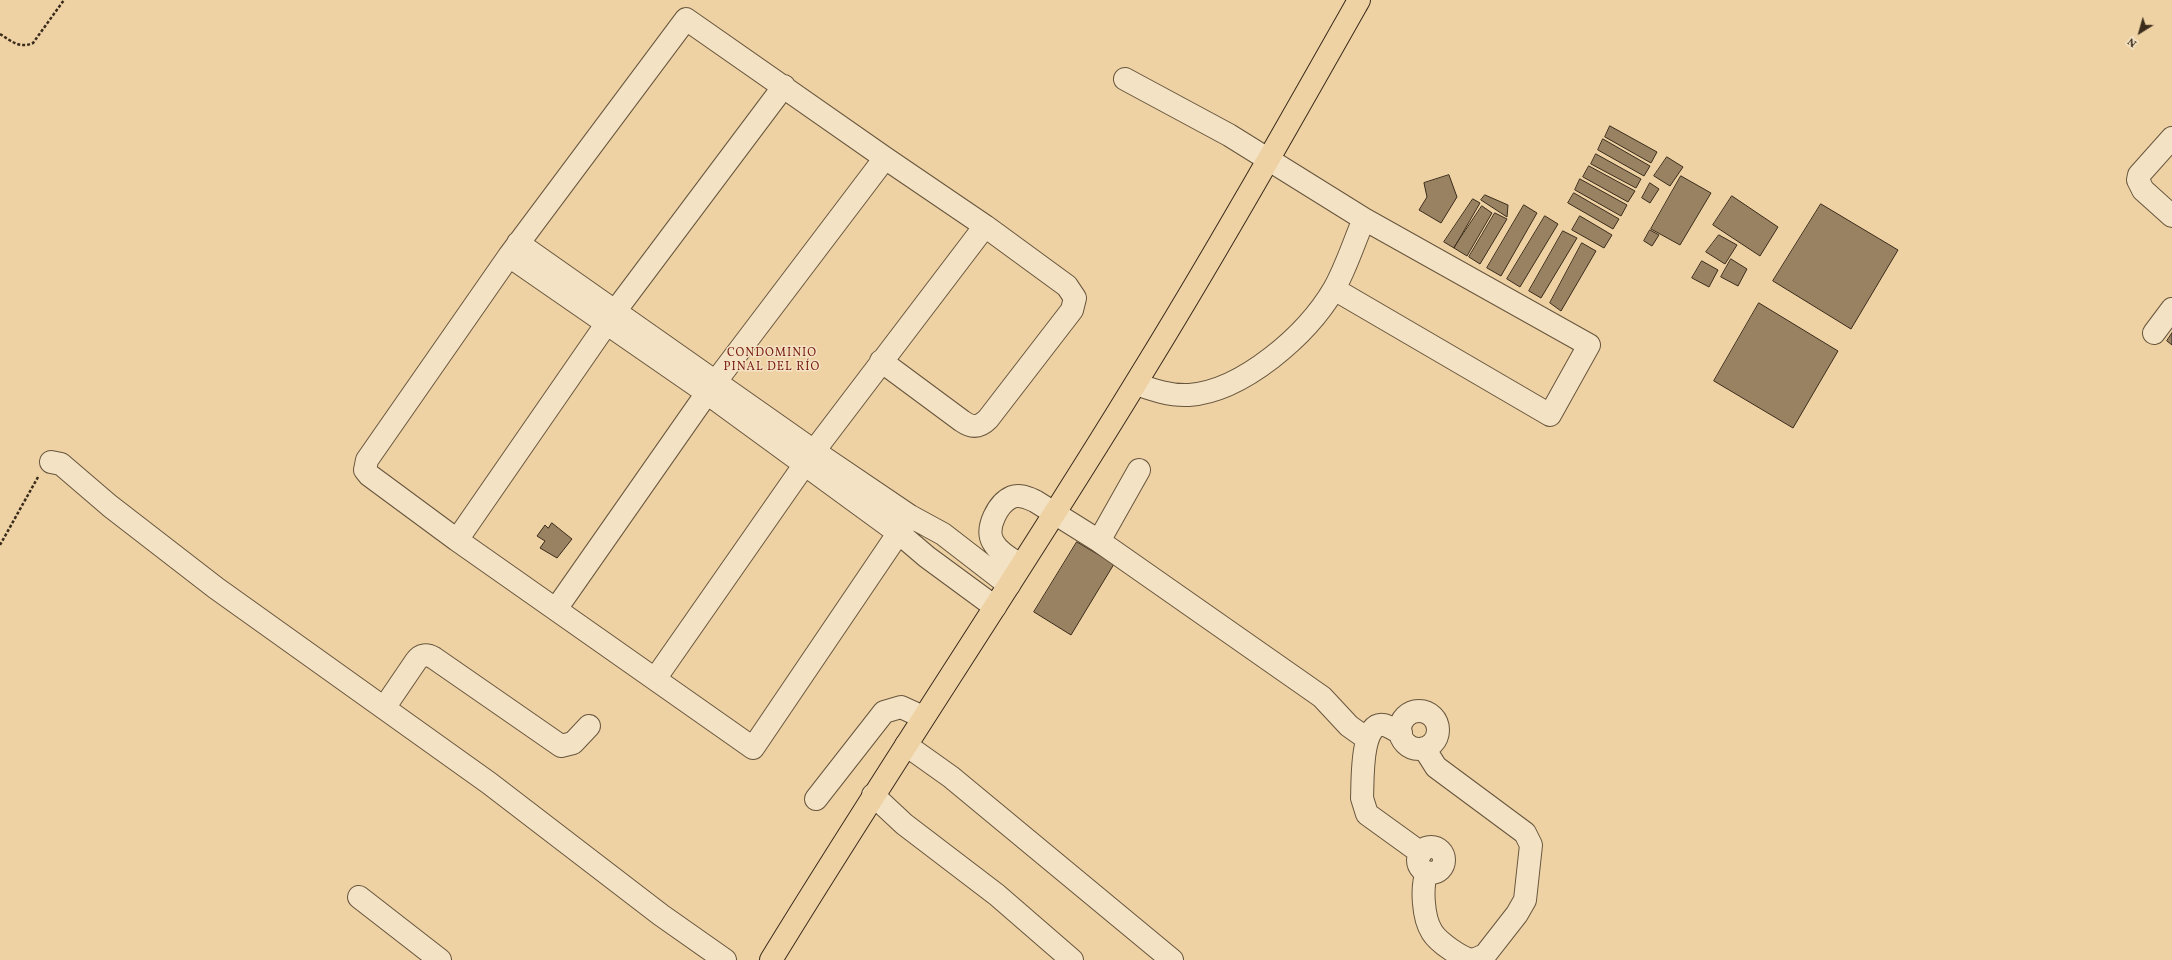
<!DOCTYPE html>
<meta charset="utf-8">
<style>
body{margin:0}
#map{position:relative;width:2172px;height:960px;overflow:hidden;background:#eed2a4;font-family:Vollkorn,serif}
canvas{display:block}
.north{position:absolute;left:2120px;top:12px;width:40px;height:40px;-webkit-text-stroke:3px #f4e2c4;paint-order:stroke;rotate:217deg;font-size:11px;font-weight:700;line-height:16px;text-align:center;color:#3a2b1b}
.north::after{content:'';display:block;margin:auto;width:14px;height:18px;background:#3a2b1b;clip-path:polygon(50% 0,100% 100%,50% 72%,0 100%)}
</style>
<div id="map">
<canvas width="2172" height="960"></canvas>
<div class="north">N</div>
</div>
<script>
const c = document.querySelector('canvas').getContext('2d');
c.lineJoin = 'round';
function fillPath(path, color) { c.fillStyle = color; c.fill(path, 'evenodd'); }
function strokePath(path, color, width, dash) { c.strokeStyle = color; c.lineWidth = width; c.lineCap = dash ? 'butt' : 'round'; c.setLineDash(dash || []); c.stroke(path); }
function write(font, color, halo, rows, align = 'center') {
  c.font = font + ' Vollkorn,serif'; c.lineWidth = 3; c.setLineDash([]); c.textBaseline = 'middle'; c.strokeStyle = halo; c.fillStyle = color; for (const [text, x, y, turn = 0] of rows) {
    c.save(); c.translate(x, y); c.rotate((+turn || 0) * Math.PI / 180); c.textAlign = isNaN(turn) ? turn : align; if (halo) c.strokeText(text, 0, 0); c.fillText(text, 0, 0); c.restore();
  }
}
const building = new Path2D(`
 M 1610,126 L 1657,152 L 1651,163 L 1605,137 Z
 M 1603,139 L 1650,166 L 1644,176 L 1598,150 Z
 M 1596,154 L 1641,179 L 1636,188 L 1591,164 Z
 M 1667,157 L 1683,167 L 1670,186 L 1654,176 Z
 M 1589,166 L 1635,191 L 1628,202 L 1583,177 Z
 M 1449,175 L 1457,197 L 1441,223 L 1419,210 L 1427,197 L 1424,183 Z
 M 1681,176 L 1711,193 L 1680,245 L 1651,229 Z
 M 1580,179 L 1627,205 L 1621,216 L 1575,190 Z
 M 1650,183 L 1659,189 L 1650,203 L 1642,198 Z
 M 1574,193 L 1619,219 L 1613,229 L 1568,203 Z
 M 1485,195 L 1508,205 L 1507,217 L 1481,200 Z
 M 1732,196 L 1778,227 L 1760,256 L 1713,225 Z
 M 1473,199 L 1480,203 L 1454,248 L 1444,242 Z
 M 1821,204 L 1898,250 L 1851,329 L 1773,281 Z
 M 1524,205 L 1537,213 L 1501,276 L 1487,268 Z
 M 1482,206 L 1492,213 L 1467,256 L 1454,248 Z
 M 1495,213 L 1507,219 L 1480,264 L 1469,257 Z
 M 1545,216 L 1558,224 L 1520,287 L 1507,279 Z
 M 1580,216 L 1612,235 L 1604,248 L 1572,230 Z
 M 1650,230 L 1659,235 L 1652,246 L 1644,241 Z
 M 1563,231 L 1577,238 L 1541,298 L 1529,291 Z
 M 1719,235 L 1737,245 L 1725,264 L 1706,252 Z
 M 1582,243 L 1596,251 L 1561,311 L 1550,303 Z
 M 1731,259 L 1747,269 L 1738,286 L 1721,277 Z
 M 1702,261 L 1718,270 L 1709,287 L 1692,278 Z
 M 1759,303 L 1838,351 L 1793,428 L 1714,381 Z
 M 2172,333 L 2172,345 L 2167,341 Z
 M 552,523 L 572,539 L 557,558 L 540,548 L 545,541 L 537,536 L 545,525 L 548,528 Z
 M 1077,542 L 1114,564 L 1071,635 L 1034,612 Z`);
fillPath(building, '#988262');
strokePath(building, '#3a2b1b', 1);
const minor = new Path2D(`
 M 1125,79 L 1229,135 L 1364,219 L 1589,345 L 1550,415 L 1334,289
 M 2172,138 L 2139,175 L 2138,180 L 2143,190 L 2172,216
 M 518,243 L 814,451 L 910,516 L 943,534 L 1009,585
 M 509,256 L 707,393 L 900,534 L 927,557 L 995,607
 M 2154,333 L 2172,309
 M 881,361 L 962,421 C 972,428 979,428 988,419 L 1072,310 L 1075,298 L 1067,286 L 985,226 L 885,158 L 686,19 L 509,256 L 367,460 L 365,470 L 369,475 L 457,540 L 753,748 L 910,516
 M 1136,384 C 1153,390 1170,396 1189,395 C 1243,391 1307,335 1334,289 C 1346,268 1354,242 1364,219
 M 51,462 L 61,464 L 110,506 L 216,588 L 489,783 L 661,915 L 725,960
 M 457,540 L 616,310 L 784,86
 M 1099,541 L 1139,470
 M 1021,565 C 1011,559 999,553 993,542 C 985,528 998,503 1012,497 C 1020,494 1028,498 1035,501 L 1099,541 L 1322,697 L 1349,726 L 1366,738
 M 556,609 L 707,393 L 885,158
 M 655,679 L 814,451 L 985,226
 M 384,708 L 416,661 C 421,654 427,654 434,658 L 561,746 L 573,743 L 589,726
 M1400 730a19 19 0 1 1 38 0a19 19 0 1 1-38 0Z
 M 1401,733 C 1396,731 1389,726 1384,725 C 1360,721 1363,783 1362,798 L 1367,814 L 1421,853
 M 906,745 L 951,777 L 1172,960
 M 1424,748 L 1436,767 L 1525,833 L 1531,845 L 1525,900 L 1517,914 L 1485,955 L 1473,960
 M 873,795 L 904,824 L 997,895 L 1072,960
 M 816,799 L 884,712 L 901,707 L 923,717
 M1418 860a13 13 0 1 1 26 0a13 13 0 1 1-26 0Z
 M 1427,872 C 1421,887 1423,918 1432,932 C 1438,942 1461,958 1472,960
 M 359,897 L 440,960`);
const major = new Path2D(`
 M 771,960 C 889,767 1016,579 1134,386 C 1212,260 1286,129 1359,0`);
strokePath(minor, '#67553d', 24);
strokePath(major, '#3a2b1b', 24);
strokePath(new Path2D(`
 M 0,34 C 11,41 20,49 33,43 L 64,0
 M 0,545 L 38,477`), '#3a2b1b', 2.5, [3, 2]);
strokePath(minor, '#f4e2c4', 22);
strokePath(major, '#eed2a4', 22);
c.letterSpacing = '1px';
write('12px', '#7a1f14', '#f4e2c4', [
 ["CONDOMINIO",772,354],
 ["PINAL DEL RÍO",772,368]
]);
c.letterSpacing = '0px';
</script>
